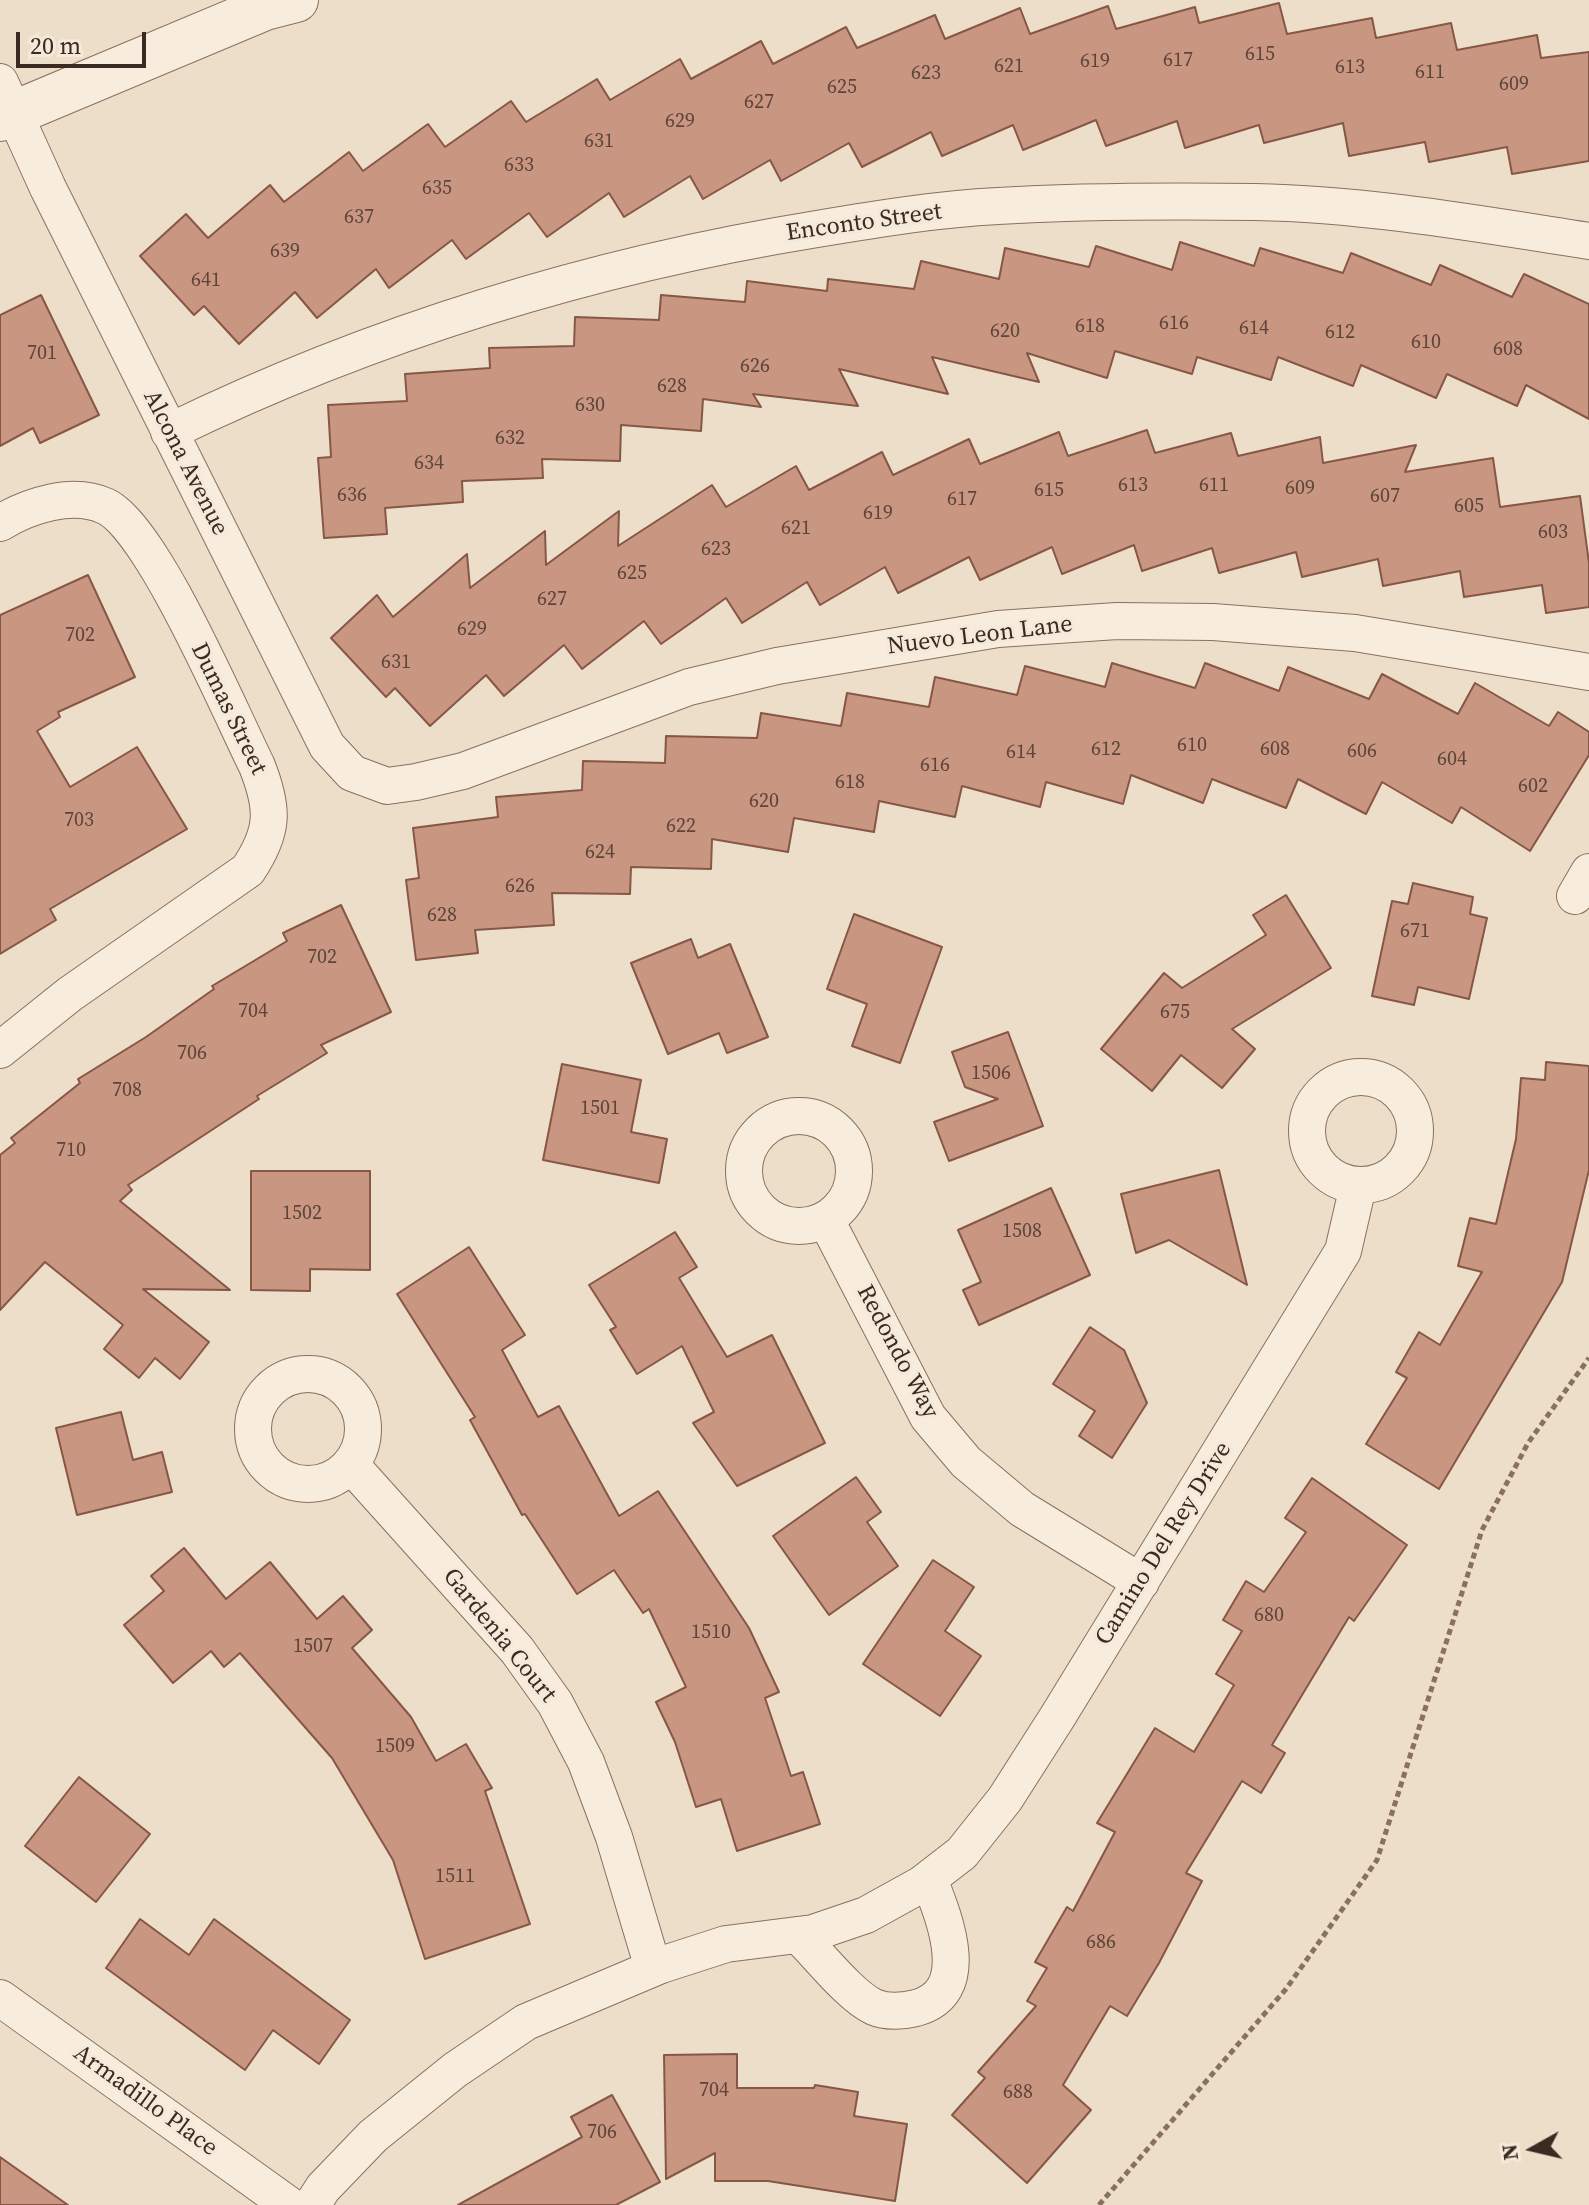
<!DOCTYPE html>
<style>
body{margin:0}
#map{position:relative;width:1589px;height:2205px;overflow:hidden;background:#eddeca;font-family:"Source Serif 4",serif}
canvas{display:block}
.north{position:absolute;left:1493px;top:2109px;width:80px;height:80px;-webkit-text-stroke:6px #f5e9da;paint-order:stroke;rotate:262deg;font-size:22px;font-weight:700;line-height:32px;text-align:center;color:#3b2a22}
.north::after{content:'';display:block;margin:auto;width:28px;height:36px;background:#3b2a22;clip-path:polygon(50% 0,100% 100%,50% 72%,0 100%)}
.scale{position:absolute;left:16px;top:32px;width:130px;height:36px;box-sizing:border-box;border:4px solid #3b2a22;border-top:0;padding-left:10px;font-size:24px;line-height:28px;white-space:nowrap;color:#3b2a22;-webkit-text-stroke:6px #f5e9da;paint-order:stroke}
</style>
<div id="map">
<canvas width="1589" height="2205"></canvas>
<div class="north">N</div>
<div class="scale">20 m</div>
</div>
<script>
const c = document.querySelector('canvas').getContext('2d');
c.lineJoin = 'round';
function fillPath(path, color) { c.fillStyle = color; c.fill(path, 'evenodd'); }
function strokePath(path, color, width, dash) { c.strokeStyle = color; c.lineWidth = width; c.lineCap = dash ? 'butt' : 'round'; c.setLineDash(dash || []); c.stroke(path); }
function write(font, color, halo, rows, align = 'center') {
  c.font = font + ' "Source Serif 4",serif'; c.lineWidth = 6; c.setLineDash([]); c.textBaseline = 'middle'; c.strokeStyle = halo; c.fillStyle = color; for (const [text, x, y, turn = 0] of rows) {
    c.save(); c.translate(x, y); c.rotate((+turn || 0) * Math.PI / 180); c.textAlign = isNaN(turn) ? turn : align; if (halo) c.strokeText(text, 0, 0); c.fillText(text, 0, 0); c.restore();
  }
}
const building = new Path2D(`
 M 1279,3 L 1287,34 L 1372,18 L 1376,38 L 1451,23 L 1457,50 L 1537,35 L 1541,58 L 1589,52 L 1589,161 L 1512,174 L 1507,147 L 1429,162 L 1425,142 L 1349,156 L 1343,123 L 1264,143 L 1259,125 L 1185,148 L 1177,121 L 1106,146 L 1096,120 L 1023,150 L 1013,125 L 942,156 L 931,132 L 862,167 L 849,143 L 781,181 L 770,160 L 703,199 L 690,176 L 624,217 L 609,193 L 547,237 L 529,213 L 466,259 L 452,240 L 389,288 L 376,269 L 317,318 L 295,292 L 239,344 L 204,306 L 194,315 L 140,256 L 186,214 L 208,238 L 270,185 L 284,202 L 349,152 L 363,171 L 428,124 L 445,147 L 511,101 L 526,122 L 597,79 L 610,100 L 680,59 L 691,79 L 761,41 L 773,64 L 846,27 L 857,48 L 935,15 L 945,39 L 1020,8 L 1030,34 L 1108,6 L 1116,29 L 1195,7 L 1199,23 Z
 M 1180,242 L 1254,266 L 1260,248 L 1343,273 L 1351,253 L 1431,285 L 1440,265 L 1512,297 L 1524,274 L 1589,304 L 1589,419 L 1526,385 L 1517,406 L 1447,374 L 1436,398 L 1361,365 L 1353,386 L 1278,357 L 1271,380 L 1197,357 L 1192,374 L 1115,351 L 1107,378 L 1027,353 L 1039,382 L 932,357 L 948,394 L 839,369 L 858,406 L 753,394 L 761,407 L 703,399 L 701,431 L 621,425 L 620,461 L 542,459 L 543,478 L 462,481 L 463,502 L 385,508 L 387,534 L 324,538 L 318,458 L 331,457 L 328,405 L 407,401 L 405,374 L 490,368 L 489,348 L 574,346 L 575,317 L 659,320 L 661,295 L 745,302 L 747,281 L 827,291 L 828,279 L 914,289 L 921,261 L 999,279 L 1005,248 L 1089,267 L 1096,246 L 1172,270 Z
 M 41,295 L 99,415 L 40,443 L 33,428 L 0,446 L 0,315 Z
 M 1147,430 L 1155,453 L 1231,433 L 1238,456 L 1320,437 L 1323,463 L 1416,445 L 1405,472 L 1493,458 L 1500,507 L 1580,496 L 1589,563 L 1589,607 L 1546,613 L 1542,585 L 1464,597 L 1460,571 L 1383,586 L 1378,559 L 1302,577 L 1296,552 L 1219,573 L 1212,548 L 1142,571 L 1134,545 L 1062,574 L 1052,547 L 980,580 L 969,557 L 898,593 L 885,567 L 820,605 L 807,582 L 742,623 L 726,598 L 661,644 L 644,621 L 582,669 L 564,645 L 504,696 L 486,675 L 430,726 L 395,688 L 386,697 L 331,638 L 377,595 L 393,617 L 467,554 L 470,588 L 545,531 L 546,565 L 619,511 L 618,546 L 712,485 L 726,507 L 796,466 L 809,490 L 882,452 L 893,475 L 969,439 L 980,464 L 1059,432 L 1068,456 Z
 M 88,575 L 135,677 L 58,712 L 60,717 L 37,731 L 70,787 L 137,747 L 187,829 L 50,909 L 56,920 L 0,954 L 0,615 Z
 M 1112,663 L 1195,688 L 1205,663 L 1279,691 L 1288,667 L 1369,699 L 1382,674 L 1458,714 L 1475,683 L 1549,726 L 1558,712 L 1589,732 L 1589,755 L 1530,851 L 1461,807 L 1452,823 L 1382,782 L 1366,814 L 1298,779 L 1286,808 L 1212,779 L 1203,803 L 1131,775 L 1123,804 L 1046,782 L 1040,807 L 962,786 L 955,817 L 879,801 L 874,832 L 794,818 L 788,852 L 712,839 L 711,869 L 631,867 L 630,894 L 552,893 L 554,925 L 475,930 L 478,953 L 416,960 L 406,880 L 419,878 L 413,828 L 498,817 L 496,797 L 582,790 L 583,761 L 665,763 L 666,736 L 757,738 L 761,713 L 841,726 L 847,693 L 929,707 L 935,677 L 1017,695 L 1025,666 L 1105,687 Z
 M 1413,883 L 1473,897 L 1470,914 L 1487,918 L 1469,999 L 1418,987 L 1414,1005 L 1372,996 L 1392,901 L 1408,904 Z
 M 1286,895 L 1331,968 L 1232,1029 L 1255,1049 L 1222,1088 L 1181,1055 L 1152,1091 L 1101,1049 L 1164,973 L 1182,988 L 1266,935 L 1253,915 Z
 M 341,905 L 391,1012 L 321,1045 L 327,1053 L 257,1096 L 259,1099 L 128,1185 L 132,1190 L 120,1201 L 230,1290 L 143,1289 L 209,1342 L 180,1379 L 155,1358 L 139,1378 L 104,1349 L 123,1325 L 45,1262 L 0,1310 L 0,1155 L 15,1143 L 11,1138 L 80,1083 L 78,1079 L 146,1037 L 214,989 L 212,986 L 287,941 L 283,933 Z
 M 854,914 L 942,947 L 900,1063 L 852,1046 L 867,1004 L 827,989 Z
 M 691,939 L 698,958 L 730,944 L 768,1037 L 727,1053 L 719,1033 L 668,1054 L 631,963 Z
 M 1008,1032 L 1043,1126 L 949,1161 L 934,1122 L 998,1099 L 965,1087 L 952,1052 Z
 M 1546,1062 L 1589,1066 L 1589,1170 L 1562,1282 L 1439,1489 L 1366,1444 L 1407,1378 L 1396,1372 L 1419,1332 L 1440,1345 L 1482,1272 L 1458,1266 L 1470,1218 L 1496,1224 L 1516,1139 L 1521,1078 L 1545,1080 Z
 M 562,1064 L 641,1080 L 631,1132 L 667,1139 L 659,1183 L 543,1160 Z
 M 1219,1170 L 1247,1285 L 1169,1240 L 1136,1253 L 1121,1194 Z
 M 251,1171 L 370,1171 L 370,1270 L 310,1269 L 310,1291 L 251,1290 Z
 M 1051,1188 L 1090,1275 L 979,1325 L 963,1290 L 981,1282 L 958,1230 Z
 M 675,1232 L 697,1267 L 679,1278 L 727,1357 L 772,1335 L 825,1443 L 737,1486 L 693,1423 L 714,1412 L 682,1346 L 637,1374 L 610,1330 L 616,1327 L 589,1285 Z
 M 469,1247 L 525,1335 L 502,1350 L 538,1417 L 559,1406 L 619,1516 L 658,1491 L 749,1628 L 779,1692 L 765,1698 L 791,1776 L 803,1772 L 820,1824 L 737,1851 L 721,1799 L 696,1807 L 675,1742 L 656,1702 L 686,1687 L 649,1609 L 643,1613 L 614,1570 L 577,1594 L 525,1514 L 522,1515 L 470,1420 L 475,1417 L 397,1294 Z
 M 1090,1327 L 1124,1350 L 1147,1403 L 1112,1458 L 1079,1436 L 1095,1411 L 1053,1384 Z
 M 121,1412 L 133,1460 L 162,1452 L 172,1492 L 77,1515 L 56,1428 Z
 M 856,1477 L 881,1512 L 867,1522 L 898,1566 L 829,1615 L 773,1536 Z
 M 1312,1478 L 1407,1545 L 1354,1621 L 1349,1617 L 1272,1745 L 1285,1753 L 1261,1793 L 1242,1781 L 1186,1873 L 1202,1881 L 1159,1963 L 1127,2016 L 1110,2006 L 1063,2085 L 1091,2110 L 1027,2183 L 952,2115 L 985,2078 L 978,2072 L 1036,2006 L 1027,2001 L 1047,1968 L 1035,1962 L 1067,1907 L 1073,1911 L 1115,1832 L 1097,1823 L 1155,1728 L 1194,1752 L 1234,1685 L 1216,1674 L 1242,1631 L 1223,1620 L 1246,1581 L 1264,1592 L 1306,1532 L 1285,1518 Z
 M 184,1548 L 226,1599 L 270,1562 L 317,1619 L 343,1596 L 372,1630 L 352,1648 L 411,1717 L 436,1761 L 466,1744 L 492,1788 L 485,1791 L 530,1924 L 425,1959 L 393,1860 L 332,1758 L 240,1653 L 224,1667 L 211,1651 L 173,1683 L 124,1625 L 164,1591 L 151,1576 Z
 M 933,1560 L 974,1587 L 945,1631 L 981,1656 L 940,1716 L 863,1664 Z
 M 79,1777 L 150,1834 L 96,1902 L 25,1846 Z
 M 140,1919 L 189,1955 L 214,1919 L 350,2020 L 319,2064 L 273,2030 L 245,2070 L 106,1968 Z
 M 737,2054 L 737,2088 L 814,2088 L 815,2085 L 858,2092 L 854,2116 L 907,2124 L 895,2201 L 768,2181 L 715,2181 L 715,2153 L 666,2179 L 664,2055 Z
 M 612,2095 L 660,2182 L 616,2205 L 458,2205 L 582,2137 L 571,2117 Z
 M 0,2157 L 68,2205 L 0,2205 Z`);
fillPath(building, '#c99682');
strokePath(building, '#875746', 2);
const minor = new Path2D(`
 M 0,82 L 48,188 L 327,746 L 352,773 L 387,786 L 416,782 L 463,771 L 689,687 L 777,666 L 998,629 L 1117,621 L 1213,622 L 1355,633 L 1589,672
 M 169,432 C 372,333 594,265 817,229 C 877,219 938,209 998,206 C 1083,201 1170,201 1255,202 C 1366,204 1479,224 1589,241
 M 0,523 C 28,506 72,491 105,506 C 152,527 230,712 257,766 C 274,809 274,831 248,870 L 70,994 L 0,1050
 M 1575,896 L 1589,872
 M1307 1131a54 54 0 1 1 108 0a54 54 0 1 1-108 0Z
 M744 1171a55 55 0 1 1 110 0a55 55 0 1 1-110 0Z
 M 826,1220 L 928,1417 L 966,1462 L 1022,1509 L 1141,1582
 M253 1429a55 55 0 1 1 110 0a55 55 0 1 1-110 0Z
 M 351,1465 L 517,1650 L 555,1703 L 586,1762 L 614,1837 L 653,1968
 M 798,1935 C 818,1954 850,1996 874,2007 C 888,2013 903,2011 916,2008 C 976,1992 943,1915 929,1879
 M 0,1998 L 289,2205
 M 312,2205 L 323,2188 L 373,2136 L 455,2070 L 526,2022 L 661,1965 L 726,1944 L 813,1933 L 866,1915 L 922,1884 L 962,1853 L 1005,1799 L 1058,1716 L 1343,1251 L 1358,1186`);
const tertiary = new Path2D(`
 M 0,119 L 265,8 L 296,0`);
strokePath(minor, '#89705f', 38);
strokePath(tertiary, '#89705f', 46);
strokePath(new Path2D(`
 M 1099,2205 L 1286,1989 L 1377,1860 L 1482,1530 L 1528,1443 L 1589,1358`), '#89705f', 5, [6, 4]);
strokePath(minor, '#f8ecdd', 36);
strokePath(tertiary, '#f8ecdd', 44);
write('20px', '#5e453a', null, [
 ["615",1260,55],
 ["617",1178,61],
 ["619",1095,62],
 ["621",1009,67],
 ["613",1350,68],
 ["611",1430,73],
 ["623",926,74],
 ["609",1514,85],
 ["625",842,88],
 ["627",759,103],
 ["629",680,122],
 ["631",599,142],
 ["633",519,166],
 ["635",437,189],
 ["637",359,218],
 ["639",285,252],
 ["641",206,281],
 ["616",1174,324],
 ["618",1090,327],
 ["614",1254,329],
 ["620",1005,332],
 ["612",1340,333],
 ["610",1426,343],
 ["608",1508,350],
 ["701",42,354],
 ["626",755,367],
 ["628",672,387],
 ["630",590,406],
 ["632",510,439],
 ["634",429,464],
 ["613",1133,486],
 ["611",1214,486],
 ["609",1300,489],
 ["615",1049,491],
 ["636",352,496],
 ["607",1385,497],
 ["617",962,500],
 ["605",1469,507],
 ["619",878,514],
 ["621",796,529],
 ["603",1553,533],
 ["623",716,550],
 ["625",632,574],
 ["627",552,600],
 ["629",472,630],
 ["702",80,636],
 ["631",396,663],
 ["610",1192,746],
 ["612",1106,750],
 ["608",1275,750],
 ["606",1362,752],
 ["614",1021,753],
 ["604",1452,760],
 ["616",935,766],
 ["618",850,783],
 ["602",1533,787],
 ["620",764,802],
 ["703",79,821],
 ["622",681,827],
 ["624",600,853],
 ["626",520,887],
 ["628",442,916],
 ["671",1415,932],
 ["702",322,958],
 ["704",253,1012],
 ["675",1175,1013],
 ["706",192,1054],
 ["1506",991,1074],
 ["708",127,1091],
 ["1501",600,1109],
 ["710",71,1151],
 ["1502",302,1214],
 ["1508",1022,1232],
 ["680",1269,1616],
 ["1510",711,1633],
 ["1507",313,1647],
 ["1509",395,1747],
 ["1511",455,1877],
 ["686",1101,1943],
 ["704",714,2091],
 ["688",1018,2093],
 ["706",602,2133]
]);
write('24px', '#3b2a22', '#f5e9da', [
 ["Enconto Street",864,223,-8],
 ["Alcona Avenue",185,463,63],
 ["Nuevo Leon Lane",980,636,-7],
 ["Dumas Street",228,709,64],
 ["Redondo Way",897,1352,62],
 ["Camino Del Rey Drive",1164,1544,-58],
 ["Gardenia Court",499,1636,51],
 ["Armadillo Place",145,2101,36]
]);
</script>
